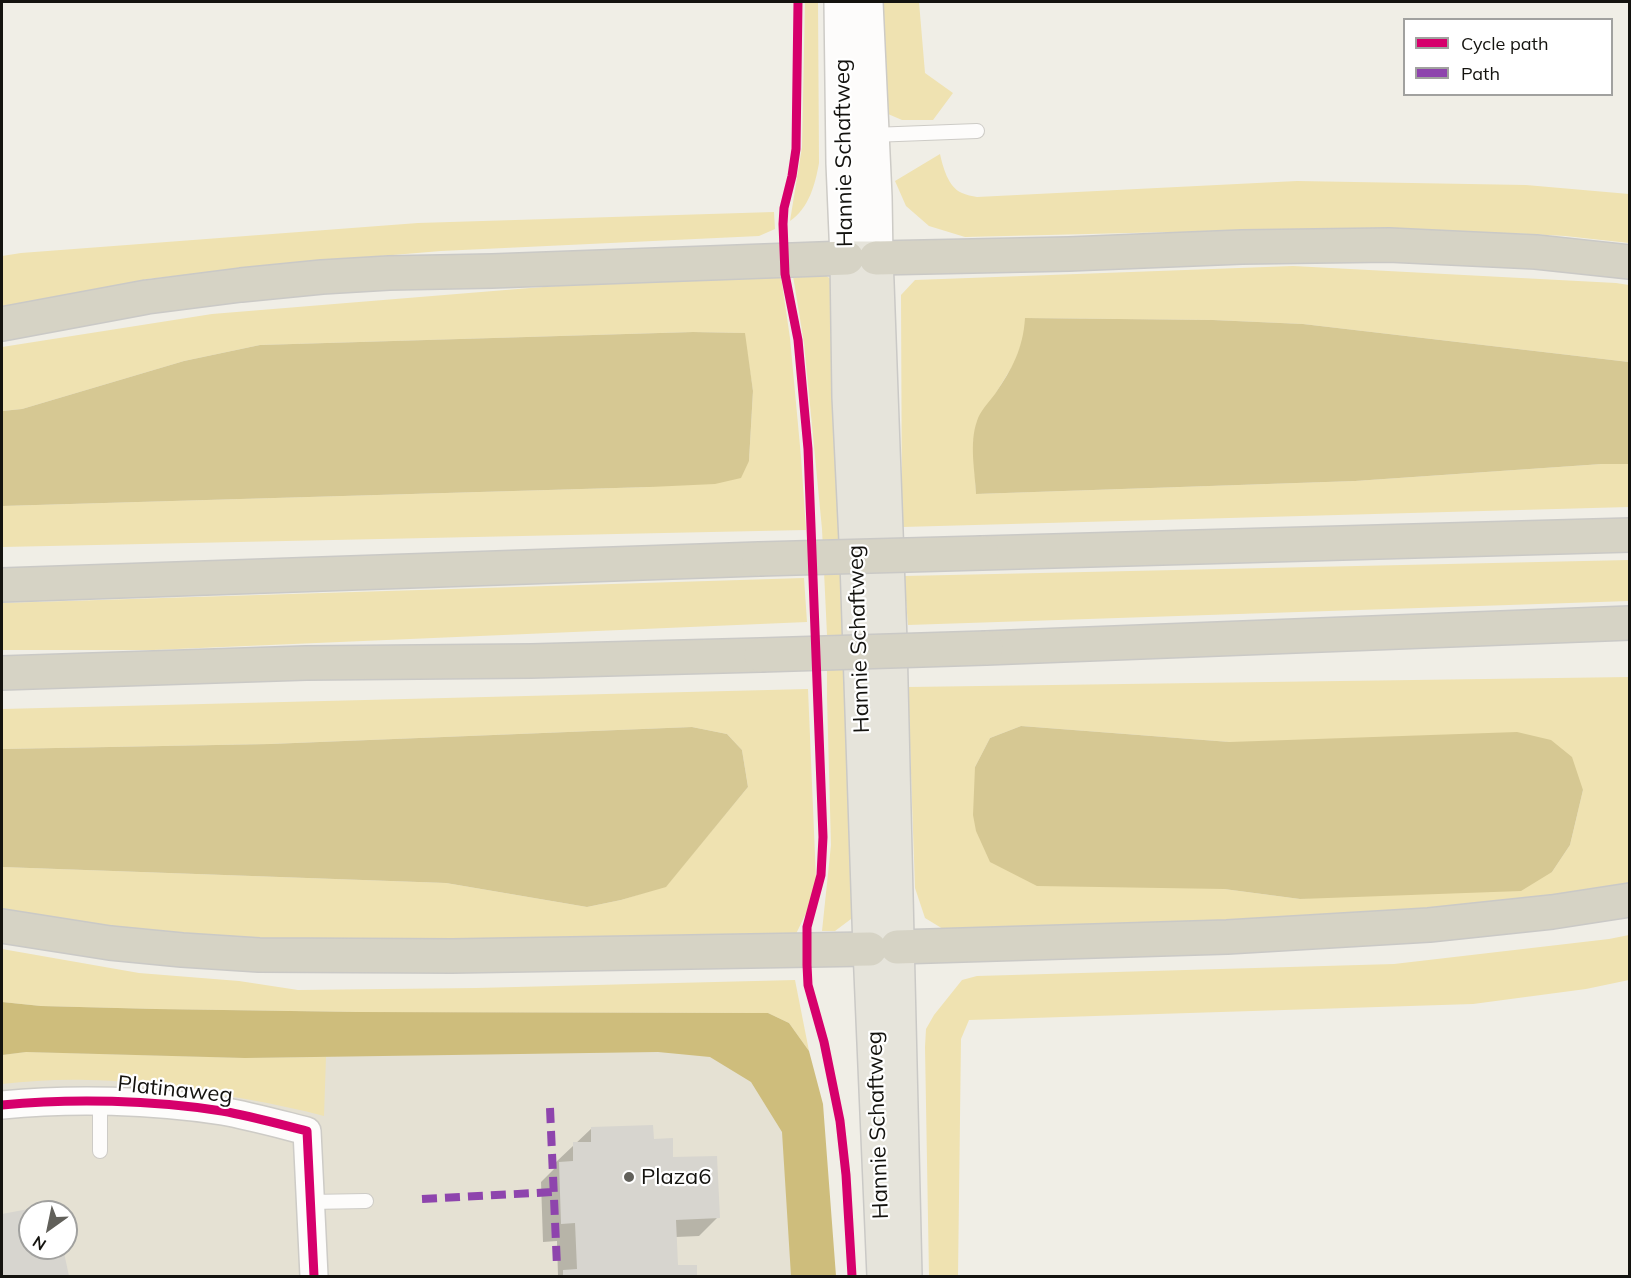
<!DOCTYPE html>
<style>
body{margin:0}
#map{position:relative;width:1631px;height:1278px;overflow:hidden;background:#f0eee6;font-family:Mulish,sans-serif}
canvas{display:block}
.frame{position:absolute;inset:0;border:3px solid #14130f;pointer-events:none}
.legend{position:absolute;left:1403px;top:18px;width:210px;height:78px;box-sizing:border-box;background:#fff;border:2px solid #a1a19f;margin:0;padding:8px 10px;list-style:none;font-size:18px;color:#14130f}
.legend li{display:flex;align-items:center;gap:12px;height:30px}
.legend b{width:30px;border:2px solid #a1a19f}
.north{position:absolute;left:18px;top:1200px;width:60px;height:60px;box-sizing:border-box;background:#fff;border:2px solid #a1a19f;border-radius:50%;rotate:213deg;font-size:16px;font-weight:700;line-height:24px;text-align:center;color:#14130f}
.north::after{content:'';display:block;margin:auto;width:21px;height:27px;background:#61605a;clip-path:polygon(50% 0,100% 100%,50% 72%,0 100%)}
</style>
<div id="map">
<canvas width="1631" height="1278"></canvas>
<div class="frame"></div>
<ul class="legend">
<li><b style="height:8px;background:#d6006c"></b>Cycle path</li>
<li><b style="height:8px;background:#8e44ad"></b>Path</li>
</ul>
<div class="north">N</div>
</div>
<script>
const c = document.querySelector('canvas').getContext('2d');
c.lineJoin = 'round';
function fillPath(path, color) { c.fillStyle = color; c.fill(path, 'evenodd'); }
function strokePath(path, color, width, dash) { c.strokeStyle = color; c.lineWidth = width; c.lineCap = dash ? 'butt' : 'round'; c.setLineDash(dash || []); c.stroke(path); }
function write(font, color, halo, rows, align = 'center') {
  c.font = font + ' Mulish,sans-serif'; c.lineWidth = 4.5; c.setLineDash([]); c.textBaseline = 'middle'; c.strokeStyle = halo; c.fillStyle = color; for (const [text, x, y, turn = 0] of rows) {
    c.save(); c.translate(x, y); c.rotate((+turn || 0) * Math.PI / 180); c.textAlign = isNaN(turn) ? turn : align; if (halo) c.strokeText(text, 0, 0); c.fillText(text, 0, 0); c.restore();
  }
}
fillPath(new Path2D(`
 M 2,1028 L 749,1043 L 793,1101 L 801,1276 L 2,1276 ZM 30,1212 L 66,1212 L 66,1248 L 30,1248 Z`), '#e5e1d3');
fillPath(new Path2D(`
 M 805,2 L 818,2 L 819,163 C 815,185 809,208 790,221 L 802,147 Z
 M 882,2 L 919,2 L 925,73 L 953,93 L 933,120 L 902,120 L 888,114 Z
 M 940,154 C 943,167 948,187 962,193 C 966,195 972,196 977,197 L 1297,181 L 1526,185 L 1629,194 L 1629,243 L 1565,236 L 1509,233 L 1170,232 L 965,237 L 929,226 L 906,206 L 895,181 Z
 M 774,212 L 775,229 L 759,236 L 441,251 L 273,265 L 148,279 L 2,308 L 2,256 L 21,253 L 418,223 Z
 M 1293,266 L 1616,283 L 1629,285 L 1629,362 L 1303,324 L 1213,320 L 1026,318 L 1024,336 L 1015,362 L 997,391 L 973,442 L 976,494 L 1355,481 L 1602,464 L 1629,464 L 1629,507 L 902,527 L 901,295 L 915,280 Z
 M 816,268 L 832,280 L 856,884 L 851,919 L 835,931 L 822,931 L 831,845 L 827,698 L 827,635 L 822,529 L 804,343 L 792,270 Z
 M 780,270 L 790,338 L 801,457 L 806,530 L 2,547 L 2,506 L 650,487 L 749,461 L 753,391 L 744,333 L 693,332 L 260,345 L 184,361 L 22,409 L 2,411 L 2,347 L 212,314 L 530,288 Z
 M 1629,560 L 1629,601 L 908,625 L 904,576 Z
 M 804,578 L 807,622 L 153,650 L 2,650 L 2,603 Z
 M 1629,677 L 1629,883 L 1573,895 L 1420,911 L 980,934 L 948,932 L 925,918 L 915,888 L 908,687 ZM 1021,726 L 1230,742 L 1583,790 L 1570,845 L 1552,872 L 1300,899 L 1224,889 L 975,767 L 990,738 Z
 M 808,689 L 816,879 L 810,905 L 794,938 L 244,946 L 2,915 L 2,867 L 446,883 L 587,907 L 621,900 L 666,886 L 748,787 L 742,750 L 727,734 L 692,727 L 270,744 L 2,749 L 2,709 Z
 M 1629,935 L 1629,980 L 1586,989 L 1473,1004 L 969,1020 L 961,1039 L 958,1276 L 929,1276 L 925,1047 L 926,1029 L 934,1015 L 962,980 L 977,976 L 1394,964 L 1609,939 Z
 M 2,949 L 139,973 L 239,981 L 298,990 L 476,988 L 795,980 L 809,1051 L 789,1023 L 768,1013 L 359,1012 L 156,1009 L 41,1006 L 2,1002 Z
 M 26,1052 L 245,1058 L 326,1057 L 324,1116 C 275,1103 225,1095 175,1088 C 147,1084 117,1080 88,1080 C 59,1079 30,1081 2,1084 L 2,1055 Z`), '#efe2b1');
fillPath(new Path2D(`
 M 1025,318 L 1213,320 L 1303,324 L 1629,362 L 1629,464 L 1602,464 L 1355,481 L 976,494 C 975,471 969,443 977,421 C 980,411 989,402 995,394 C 1012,369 1023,349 1025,318 Z
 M 693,332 L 745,333 L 753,391 L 749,461 L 741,478 L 715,484 L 650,487 L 2,506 L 2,411 L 22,409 L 184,361 L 260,345 Z
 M 1021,726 L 1230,742 L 1517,732 L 1551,740 L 1572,757 L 1583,790 L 1570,845 L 1552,872 L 1521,891 L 1300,899 L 1224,889 L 1037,886 L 990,862 L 976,831 L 973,815 L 975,767 L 990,738 Z
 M 692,727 L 727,734 L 742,750 L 748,787 L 666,887 L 621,900 L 587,907 L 446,883 L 2,867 L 2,749 L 270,744 Z`), '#d6c893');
fillPath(new Path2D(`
 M 2,1002 L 41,1006 L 156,1009 L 359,1012 L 768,1013 L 789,1023 L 809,1051 L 823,1104 L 836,1276 L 791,1276 L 782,1132 L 751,1082 L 710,1057 L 658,1052 L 245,1058 L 26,1052 L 2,1055 Z`), '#cebd7c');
fillPath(new Path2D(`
 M 592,1128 L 652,1141 L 671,1159 L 718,1217 L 699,1236 L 676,1237 L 677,1267 L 695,1266 L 695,1276 L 558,1276 L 557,1241 L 543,1242 L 541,1182 L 555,1168 L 555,1163 Z
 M 54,1206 L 55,1212 L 30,1212 L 30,1248 L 62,1248 L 67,1276 L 2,1276 L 2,1216 Z`), '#0003');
fillPath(new Path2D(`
 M 653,1125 L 654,1139 L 673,1138 L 673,1157 L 717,1156 L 720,1218 L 676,1220 L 678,1265 L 697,1265 L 697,1276 L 563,1276 L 563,1270 L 577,1269 L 575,1223 L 561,1224 L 559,1162 L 573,1161 L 573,1142 L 591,1142 L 591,1127 Z
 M 55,1204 L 57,1212 L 30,1212 L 30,1248 L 63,1248 L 69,1276 L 2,1276 L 2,1214 Z`), '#d7d5cf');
const lane = new Path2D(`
 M 872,135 L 977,131
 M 100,1102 L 100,1151
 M 310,1202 L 366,1201`);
const street = new Path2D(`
 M 2,1105 C 72,1098 152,1100 222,1111 C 250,1116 279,1124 307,1131 L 314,1276`);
const secondary = new Path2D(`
 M 841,2 L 843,163 L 847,258
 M 866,2 L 875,197 L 876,258`);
const primary = new Path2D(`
 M 884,1276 L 870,949 L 857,562 L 849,397 L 847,258 L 876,258 L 877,283 L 890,641 L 905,1276`);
const highway = new Path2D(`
 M 876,258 L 1069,254 L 1242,247 L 1389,245 L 1536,252 L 1630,262
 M 2,324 L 147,297 L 241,285 L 322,277 L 389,273 L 492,271 L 847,258
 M 982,553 L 1630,535
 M 2,585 L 759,559
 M 986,648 L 1630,623
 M 2,673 L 306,663 L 531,661 L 761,655
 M 2,926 L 110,943 L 182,950 L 259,955 L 452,956 L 870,949
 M 897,947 L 1227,937 L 1429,925 L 1552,912 L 1630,900`);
strokePath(lane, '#cdcbc6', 16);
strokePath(street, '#cdcbc6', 30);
strokePath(secondary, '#cdcbc6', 36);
strokePath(primary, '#cac9c6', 36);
strokePath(highway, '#cac9c6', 36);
strokePath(lane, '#fdfcfb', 14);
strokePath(street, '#fdfcfb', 27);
strokePath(secondary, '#fdfcfb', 33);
strokePath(primary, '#e6e4db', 33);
strokePath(highway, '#d6d3c5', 33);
const highwayBridge = new Path2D(`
 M 759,559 L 982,553
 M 761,655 L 986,648`);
strokePath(highwayBridge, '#cac9c6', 36, []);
strokePath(highwayBridge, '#d6d3c5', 33);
strokePath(new Path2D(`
 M 550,1108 L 557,1266
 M 422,1199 L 554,1192`), '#8e44ad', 8, [15, 8]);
strokePath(new Path2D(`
 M 798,2 L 796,149 L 792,176 L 784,208 L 783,224 L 785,274 L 798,340 L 808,449 L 823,837 L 821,875 L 807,927 L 807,965 L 808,985 L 824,1042 L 840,1121 L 846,1175 L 852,1276
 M 2,1105 C 72,1098 152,1100 222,1111 C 250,1116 279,1124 307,1131 L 314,1276`), '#d6006c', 9);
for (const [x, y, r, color] of [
 [629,1177,6,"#61605a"]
]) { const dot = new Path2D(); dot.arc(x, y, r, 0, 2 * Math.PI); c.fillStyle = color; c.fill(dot); strokePath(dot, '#fff', 2); }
write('22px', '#14130f', '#fff', [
 ["Hannie Schaftweg",844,153,-91],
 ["Hannie Schaftweg",859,639,-92],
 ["Platinaweg",175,1090,6],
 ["Hannie Schaftweg",878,1125,-92]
]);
write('22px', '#14130f', '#fff', [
 ["Plaza6",641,1177]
], 'left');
</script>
